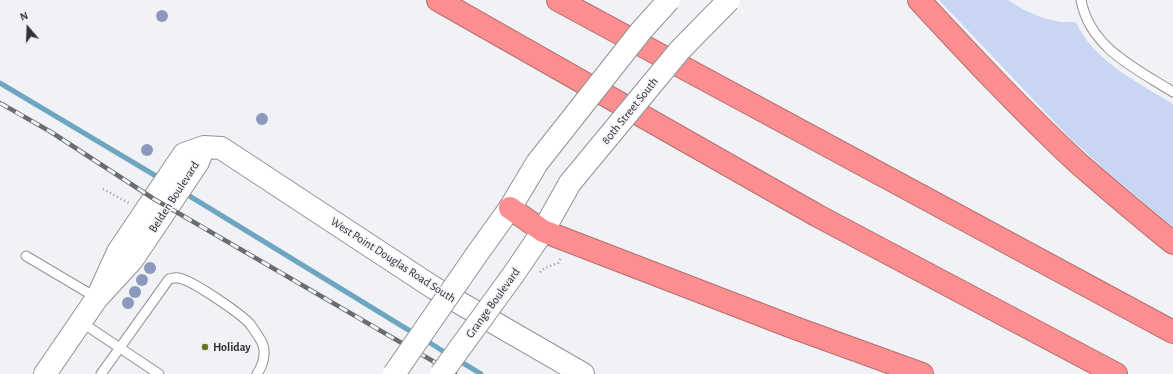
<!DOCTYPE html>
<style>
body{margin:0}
#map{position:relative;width:1173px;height:374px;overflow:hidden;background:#f0f2f6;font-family:"Alegreya Sans",sans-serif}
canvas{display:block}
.north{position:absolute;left:8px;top:8px;width:40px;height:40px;-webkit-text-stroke:3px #f0f2f6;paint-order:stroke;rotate:341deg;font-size:11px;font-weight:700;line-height:16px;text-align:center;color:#303132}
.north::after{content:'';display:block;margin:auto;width:14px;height:18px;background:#303132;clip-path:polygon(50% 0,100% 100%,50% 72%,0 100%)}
</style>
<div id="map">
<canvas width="1173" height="374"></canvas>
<div class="north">N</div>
</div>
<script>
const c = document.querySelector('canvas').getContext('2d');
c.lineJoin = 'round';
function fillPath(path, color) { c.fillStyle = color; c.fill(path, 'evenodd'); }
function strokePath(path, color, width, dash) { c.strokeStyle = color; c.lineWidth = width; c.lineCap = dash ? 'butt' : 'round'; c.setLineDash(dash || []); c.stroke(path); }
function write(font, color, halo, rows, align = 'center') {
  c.font = font + ' "Alegreya Sans",sans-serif'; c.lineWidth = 3; c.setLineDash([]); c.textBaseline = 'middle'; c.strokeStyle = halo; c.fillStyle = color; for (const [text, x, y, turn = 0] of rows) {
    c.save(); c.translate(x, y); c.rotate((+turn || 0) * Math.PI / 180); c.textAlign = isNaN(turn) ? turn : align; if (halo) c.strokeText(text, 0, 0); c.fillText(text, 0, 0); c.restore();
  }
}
fillPath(new Path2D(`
 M 939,0 L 1008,0 L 1024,10 L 1043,18 L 1060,22 L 1076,22 C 1092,60 1139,83 1173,104 L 1173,227 L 1113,177 L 1068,136 Z`), '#c8d5f3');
strokePath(new Path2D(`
 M 0,83 L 161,179
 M 183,192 L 415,334
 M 424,339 L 449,355
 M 458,360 L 481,374`), '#6ea5c1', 5);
const service = new Path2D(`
 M 1081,0 C 1090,48 1135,68 1173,92
 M 26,256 L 97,298
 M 81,322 L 159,374
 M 101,374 L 169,279 C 171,279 175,277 178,278 C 191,279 241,314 250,324 C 254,330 261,339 263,345 C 266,356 263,365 257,374`);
const tertiary = new Path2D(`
 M 477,254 L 510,208
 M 513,275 L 543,231
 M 97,298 L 118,252 L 184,154 L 204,147 L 221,148 L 434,288 L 583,374
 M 45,374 L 97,298 L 132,260 L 198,162 L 204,147`);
const secondary = new Path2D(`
 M 510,208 L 537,163
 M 543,231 L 570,183`);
const motorway = new Path2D(`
 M 438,0 L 818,216 L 1116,374
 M 558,0 L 1173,332
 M 919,0 C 970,55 1023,112 1078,163 C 1109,190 1141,217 1173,243
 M 510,208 L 543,231 L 795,328 L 922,374`);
strokePath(service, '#919396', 11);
strokePath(tertiary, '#919396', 24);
strokePath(secondary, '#919396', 24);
strokePath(motorway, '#b56d6f', 24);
strokePath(new Path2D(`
 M 103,189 L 129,203
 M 540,272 L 545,268 L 558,263 L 561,258`), '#949698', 2.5, [1, 3]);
strokePath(service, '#fff', 9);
strokePath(tertiary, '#fff', 22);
strokePath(secondary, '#fff', 22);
strokePath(motorway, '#fd8e90', 22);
const rail = new Path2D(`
 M 0,103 L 51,132 L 154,199 L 455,374`);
strokePath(rail, '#6a6c6d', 4.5);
strokePath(rail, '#f0f2f6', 3, [9]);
const tertiaryBridge = new Path2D(`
 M 394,374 L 477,254
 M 441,374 L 513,275`);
const secondaryBridge = new Path2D(`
 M 537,163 L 641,31 L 669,0
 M 570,183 L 680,50 L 729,0`);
strokePath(tertiaryBridge, '#919396', 24, []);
strokePath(secondaryBridge, '#919396', 24, []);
strokePath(tertiaryBridge, '#fff', 22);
strokePath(secondaryBridge, '#fff', 22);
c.fillStyle = '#8c99bc';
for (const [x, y] of [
 [162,16],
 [262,119],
 [147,150],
 [150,268],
 [142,280],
 [135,292],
 [128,303]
]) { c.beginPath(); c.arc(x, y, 6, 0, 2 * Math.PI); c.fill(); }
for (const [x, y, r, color] of [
 [205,347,4,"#667523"]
]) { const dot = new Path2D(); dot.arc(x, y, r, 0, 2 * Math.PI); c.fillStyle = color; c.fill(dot); strokePath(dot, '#f0f2f6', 1.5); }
write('12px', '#303132', '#f0f2f6', [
 ["80th Street South",630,111,-51],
 ["Belden Boulevard",174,197,-57],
 ["West Point Douglas Road South",393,260,33],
 ["Grange Boulevard",493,303,-54]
]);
write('bold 12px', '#303132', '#f0f2f6', [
 ["Holiday",213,347]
], 'left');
</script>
